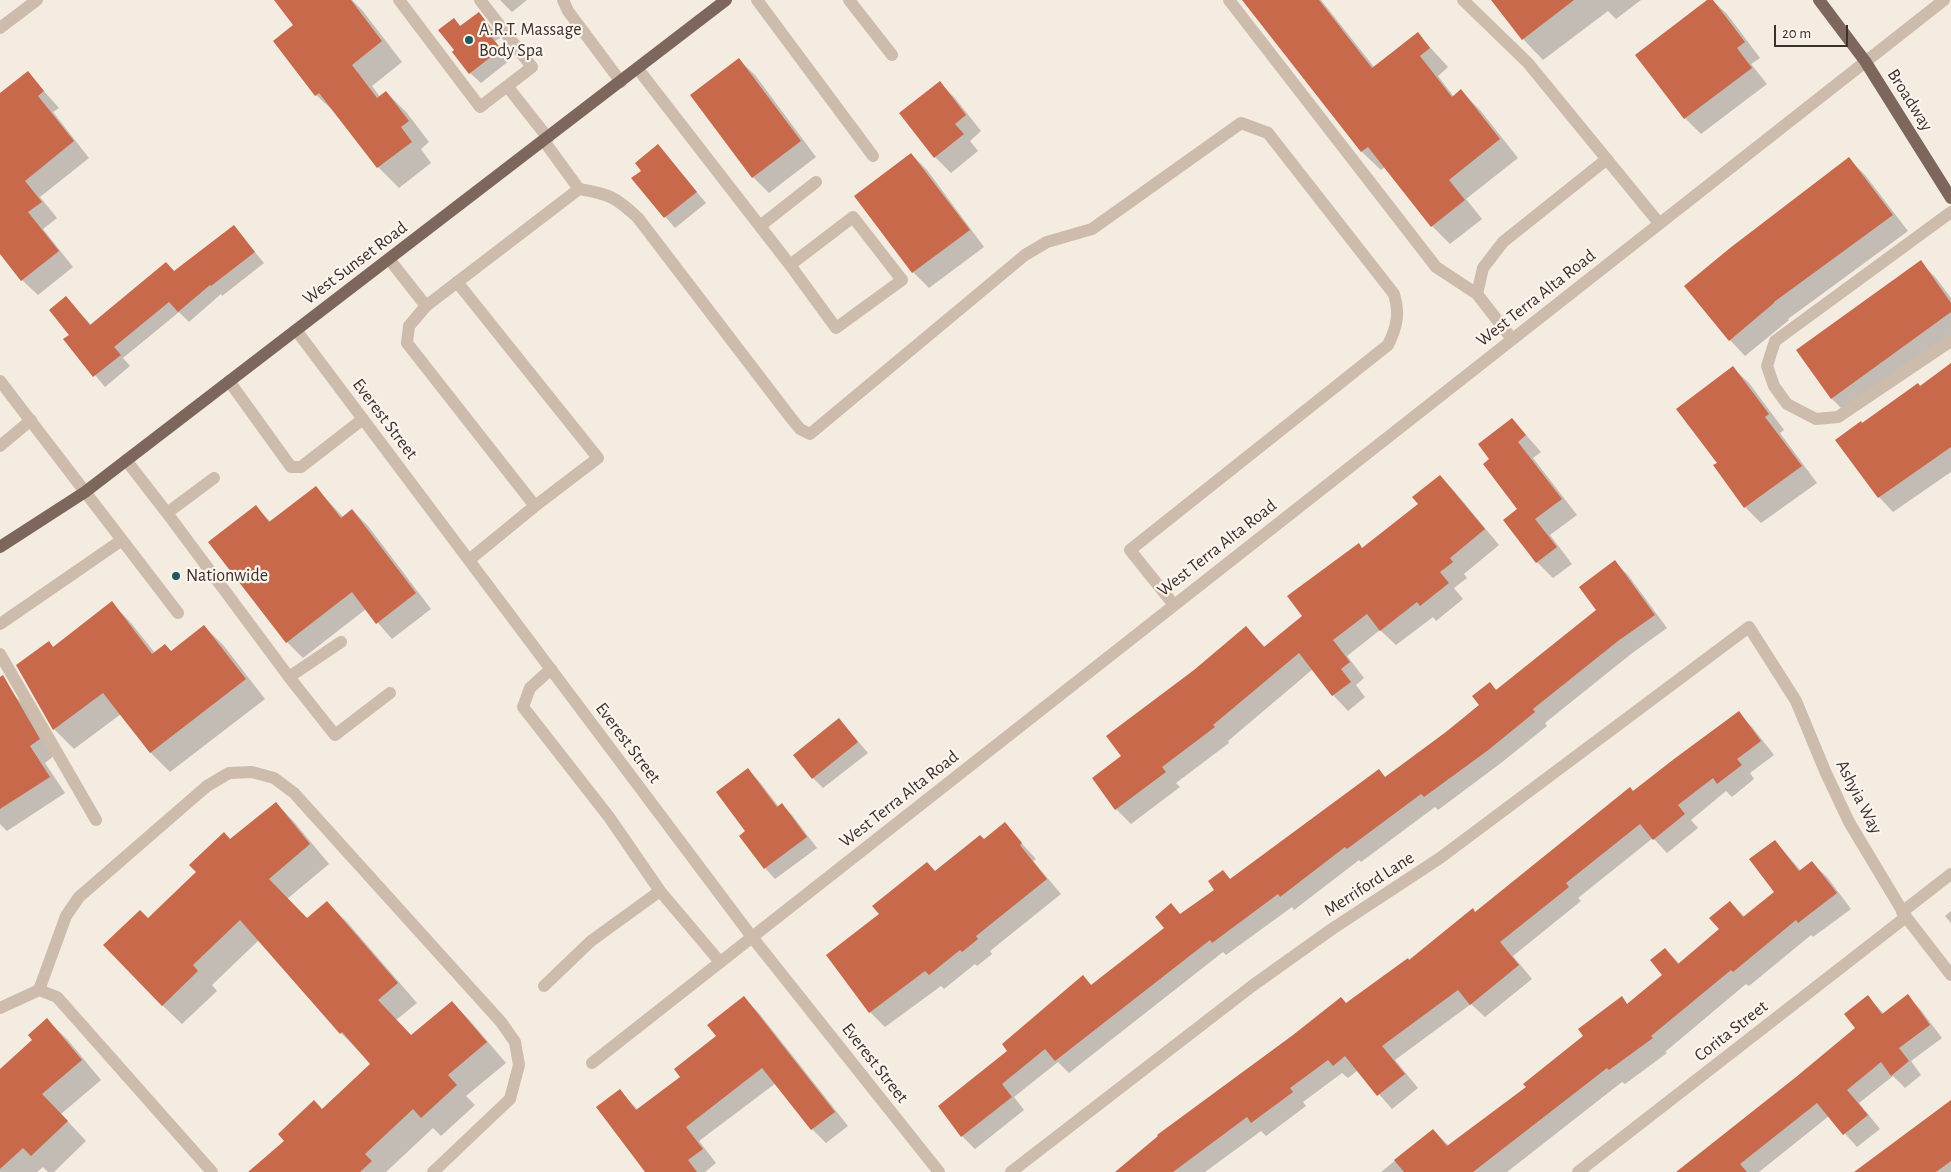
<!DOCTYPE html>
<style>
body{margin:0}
#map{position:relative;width:1951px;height:1172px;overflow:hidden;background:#f4ebe1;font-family:"Alegreya Sans",sans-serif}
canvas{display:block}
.scale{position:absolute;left:1774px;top:25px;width:74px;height:22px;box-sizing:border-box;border:2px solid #3b302b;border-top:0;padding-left:6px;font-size:15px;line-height:18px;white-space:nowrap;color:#3b302b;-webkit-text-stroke:4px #fbf5ee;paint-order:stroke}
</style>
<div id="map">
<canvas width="1951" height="1172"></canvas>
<div class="scale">20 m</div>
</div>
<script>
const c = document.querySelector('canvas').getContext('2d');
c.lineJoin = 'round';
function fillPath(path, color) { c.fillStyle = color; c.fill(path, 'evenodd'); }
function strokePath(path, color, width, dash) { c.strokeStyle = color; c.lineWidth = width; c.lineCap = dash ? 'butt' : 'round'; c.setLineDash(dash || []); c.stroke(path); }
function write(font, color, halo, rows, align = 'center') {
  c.font = font + ' "Alegreya Sans",sans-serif'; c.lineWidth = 4.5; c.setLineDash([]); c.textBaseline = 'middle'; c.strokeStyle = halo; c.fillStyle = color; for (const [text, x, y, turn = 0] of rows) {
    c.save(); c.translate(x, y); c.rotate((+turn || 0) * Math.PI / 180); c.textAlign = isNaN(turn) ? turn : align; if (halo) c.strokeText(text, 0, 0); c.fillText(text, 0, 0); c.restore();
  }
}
fillPath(new Path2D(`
 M 275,0 L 352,0 L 362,10 L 402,62 L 372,86 L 380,97 L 386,92 L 407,113 L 429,142 L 421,149 L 431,163 L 399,188 L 378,167 L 338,115 L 316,95 L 295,26 Z
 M 500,0 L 527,0 L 512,12 Z
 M 1244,0 L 1321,0 L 1374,67 L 1418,34 L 1448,67 L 1438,76 L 1454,97 L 1461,91 L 1480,110 L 1518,158 L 1466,199 L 1482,219 L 1450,244 L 1432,226 L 1385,167 L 1381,170 L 1362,152 Z
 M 1492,0 L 1641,0 L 1616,19 L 1608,11 L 1543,60 L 1523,39 Z
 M 1709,0 L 1712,0 L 1727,14 L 1760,58 L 1751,64 L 1767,84 L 1701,134 L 1685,118 Z
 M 479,13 L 500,38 L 495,41 L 510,60 L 481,83 L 470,73 L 456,50 L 454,19 L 461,27 Z
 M 739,60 L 755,75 L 816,157 L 769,193 L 753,177 Z
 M 28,73 L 59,108 L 53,112 L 89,158 L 40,197 L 57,218 L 43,229 L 73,267 L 38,295 L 22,280 L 0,252 L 0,95 Z
 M 940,83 L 955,98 L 981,131 L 970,141 L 978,151 L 951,173 L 935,157 Z
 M 658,146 L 706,203 L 675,228 L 633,179 L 643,171 Z
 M 911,154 L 927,170 L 984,247 L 929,288 L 913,272 L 856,196 Z
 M 1849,159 L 1865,175 L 1908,231 L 1788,319 L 1789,320 L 1745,356 L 1730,340 Z
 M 234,227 L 264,263 L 222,296 L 221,294 L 189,322 L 179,312 L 123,358 L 130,366 L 105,387 L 65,339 L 70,335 L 66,297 L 91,325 L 175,272 Z
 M 1920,262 L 1936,278 L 1951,298 L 1951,339 L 1847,414 L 1832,399 L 1797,350 Z
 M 1951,365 L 1951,472 L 1893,512 L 1879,497 L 1862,424 L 1920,388 Z
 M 1733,368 L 1749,383 L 1784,430 L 1780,433 L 1817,483 L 1761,523 L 1745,507 L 1715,466 L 1718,463 Z
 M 1512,419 L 1541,452 L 1533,458 L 1577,515 L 1550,535 L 1572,564 L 1553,578 L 1537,562 L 1505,520 L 1519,509 L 1491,459 Z
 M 1440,476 L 1455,492 L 1499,545 L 1464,574 L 1467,578 L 1454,588 L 1463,599 L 1436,621 L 1433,617 L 1396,645 L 1380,630 L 1347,656 L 1364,678 L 1356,685 L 1365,697 L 1348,711 L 1333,695 L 1313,669 L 1228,741 L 1229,743 L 1176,783 L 1180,787 L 1131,824 L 1116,809 L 1123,756 L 1195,671 L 1246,628 L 1265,647 L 1304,617 L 1363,549 L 1419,504 Z
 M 316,488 L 343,517 L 352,510 L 368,526 L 431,609 L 392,639 L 366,609 L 303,658 L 287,642 L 256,507 L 271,522 Z
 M 1615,562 L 1628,575 L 1667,628 L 1631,654 L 1545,723 L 1547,726 L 1501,763 L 1438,810 L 1435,807 L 1361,862 L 1359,860 L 1294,910 L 1292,907 L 1226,955 L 1223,952 L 1069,1073 L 1058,1062 L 1014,1097 L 1024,1110 L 975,1149 L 962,1136 L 1009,1051 L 1083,976 L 1092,986 L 1166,928 L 1171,905 L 1181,915 L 1216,890 L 1223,872 L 1231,880 L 1386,778 L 1481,705 L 1490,684 L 1497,691 L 1597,610 Z
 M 112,603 L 131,623 L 155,653 L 171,652 L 204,626 L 224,646 L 265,699 L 170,772 L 150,752 L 121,714 L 74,749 L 54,729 L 54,648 Z
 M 11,692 L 27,708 L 55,755 L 45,763 L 65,793 L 7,831 L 0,824 L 0,699 Z
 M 1738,713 L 1752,727 L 1774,755 L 1750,773 L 1754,779 L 1732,797 L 1726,791 L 1691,820 L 1698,828 L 1667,853 L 1653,838 L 1578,898 L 1581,901 L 1513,956 L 1532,979 L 1485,1017 L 1471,1004 L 1395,1060 L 1418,1088 L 1392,1109 L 1358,1070 L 1348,1078 L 1342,1073 L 1303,1102 L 1306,1106 L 1266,1136 L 1261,1131 L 1205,1172 L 1117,1172 L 1346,1004 L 1410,962 Z
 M 839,719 L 868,753 L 823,788 L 813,778 Z
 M 748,770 L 758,780 L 779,807 L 782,805 L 792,815 L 817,848 L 775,879 L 765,868 L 747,831 Z
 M 276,803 L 295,823 L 329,864 L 287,899 L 307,920 L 327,903 L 347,922 L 417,1003 L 396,1020 L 411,1036 L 452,1002 L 471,1022 L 506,1063 L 466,1096 L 475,1105 L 441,1136 L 433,1128 L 386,1172 L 250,1172 L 322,1110 L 372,1064 L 341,1033 L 259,940 L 212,985 L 217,991 L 182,1024 L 162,1005 L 148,920 L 231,841 Z
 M 1004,824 L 1036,859 L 1033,861 L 1061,894 L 990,951 L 992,954 L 977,966 L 975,964 L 944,989 L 941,986 L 885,1027 L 870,1012 L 827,955 L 935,872 L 984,840 Z
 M 1775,841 L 1801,871 L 1812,863 L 1827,877 L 1851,909 L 1813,937 L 1811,935 L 1749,986 L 1746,984 L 1665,1052 L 1667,1053 L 1625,1084 L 1622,1082 L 1507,1172 L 1381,1172 L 1433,1130 L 1449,1146 L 1528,1087 L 1585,1036 L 1622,998 L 1628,1005 L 1664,975 L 1665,949 L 1680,964 L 1721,929 L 1730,902 L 1745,917 L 1776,892 Z
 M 1951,911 L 1951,923 L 1945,916 Z
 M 1907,996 L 1920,1009 L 1942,1038 L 1911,1061 L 1921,1075 L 1905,1088 L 1893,1076 L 1859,1103 L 1880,1129 L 1857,1147 L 1829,1116 L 1759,1172 L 1678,1172 L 1797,1078 L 1857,1028 L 1868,997 L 1884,1014 Z
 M 744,998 L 758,1012 L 848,1126 L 826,1143 L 812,1129 L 776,1083 L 699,1141 L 716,1163 L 705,1172 L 647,1172 L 620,1091 L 638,1110 L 682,1077 L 718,1036 Z
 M 47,1020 L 67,1039 L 101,1080 L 61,1114 L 86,1141 L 54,1172 L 48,1172 L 43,1167 L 37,1172 L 0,1172 L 0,1071 L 33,1040 Z
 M 1951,1102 L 1951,1172 L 1860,1172 Z`), '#0003');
fillPath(new Path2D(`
 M 274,0 L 351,0 L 382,41 L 352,65 L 377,98 L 386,91 L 409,121 L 401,127 L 412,142 L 377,168 L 319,93 L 315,96 L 273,41 L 293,25 Z
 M 1242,0 L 1319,0 L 1372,68 L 1418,32 L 1430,48 L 1420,56 L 1452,97 L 1461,89 L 1500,139 L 1449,180 L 1465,200 L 1431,227 L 1368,147 L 1361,152 Z
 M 1491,0 L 1574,0 L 1522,40 Z
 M 1707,0 L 1713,0 L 1745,42 L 1737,48 L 1752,68 L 1684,119 L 1635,55 Z
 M 479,12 L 490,27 L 486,30 L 501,49 L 469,74 L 452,52 L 454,50 L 438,30 L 454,18 L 460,26 Z
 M 739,58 L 801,141 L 752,178 L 690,95 Z
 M 28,71 L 44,91 L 38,96 L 74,141 L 25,181 L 42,202 L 28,212 L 59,251 L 21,281 L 0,254 L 0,93 Z
 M 940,81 L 966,115 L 955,124 L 964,134 L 934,158 L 899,113 Z
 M 658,144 L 697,192 L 664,218 L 631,178 L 641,171 L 635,163 Z
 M 911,153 L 970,230 L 912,273 L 854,196 Z
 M 1849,157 L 1893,215 L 1774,302 L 1774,303 L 1729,341 L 1684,286 L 1730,248 Z
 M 234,225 L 255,252 L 211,286 L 210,285 L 178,312 L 169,302 L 114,347 L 121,355 L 93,377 L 63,339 L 69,335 L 49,310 L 66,296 L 90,325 L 166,262 L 174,271 Z
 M 1921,260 L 1951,303 L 1951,312 L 1831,399 L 1796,350 Z
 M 1951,363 L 1951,447 L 1878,498 L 1835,440 L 1861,421 L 1862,423 L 1918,383 L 1920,386 Z
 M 1733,366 L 1769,414 L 1765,417 L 1802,466 L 1744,508 L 1713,465 L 1717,463 L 1676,409 Z
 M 1512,418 L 1526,435 L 1518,442 L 1562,499 L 1535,519 L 1557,547 L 1536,563 L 1503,520 L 1517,509 L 1483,464 L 1489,459 L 1478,444 Z
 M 1440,475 L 1485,529 L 1450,558 L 1453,562 L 1440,572 L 1449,583 L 1420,606 L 1417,602 L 1380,631 L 1367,614 L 1333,640 L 1350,662 L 1341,669 L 1351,682 L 1332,696 L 1299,653 L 1213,725 L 1215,727 L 1162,767 L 1166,772 L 1115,810 L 1092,778 L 1121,756 L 1106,736 L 1194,670 L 1246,626 L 1264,647 L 1302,616 L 1287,596 L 1359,543 L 1362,548 L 1418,504 L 1412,497 Z
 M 316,486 L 341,518 L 352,509 L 416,593 L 376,624 L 352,592 L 286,643 L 208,542 L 256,505 L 269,522 Z
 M 1615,560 L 1655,615 L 1618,641 L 1533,709 L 1535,712 L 1487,751 L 1424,797 L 1421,794 L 1347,849 L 1345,847 L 1280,897 L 1278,894 L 1212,943 L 1210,940 L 1055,1061 L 1045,1049 L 1002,1084 L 1012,1097 L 961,1137 L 938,1106 L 1007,1051 L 1002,1044 L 1083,975 L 1091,985 L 1164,928 L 1155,917 L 1171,903 L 1180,914 L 1214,890 L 1208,881 L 1223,870 L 1230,879 L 1379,769 L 1385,777 L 1446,732 L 1479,705 L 1472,696 L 1490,682 L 1496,690 L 1596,610 L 1579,587 Z
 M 112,601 L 152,654 L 165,644 L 171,651 L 204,625 L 246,679 L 150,753 L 103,693 L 53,730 L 16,665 L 49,641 L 53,647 Z
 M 3,675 L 40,739 L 30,746 L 50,777 L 0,809 L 0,677 Z
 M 1739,711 L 1761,741 L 1737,759 L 1742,765 L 1717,784 L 1713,778 L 1678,805 L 1685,814 L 1653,840 L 1640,824 L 1566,883 L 1569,887 L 1500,942 L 1519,965 L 1470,1005 L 1458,990 L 1382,1046 L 1405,1074 L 1377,1096 L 1345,1056 L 1333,1066 L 1328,1060 L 1290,1088 L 1293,1092 L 1251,1123 L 1247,1117 L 1173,1172 L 1115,1172 L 1158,1136 L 1157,1135 L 1293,1035 L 1341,997 L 1346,1003 L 1408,958 L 1409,960 L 1473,908 L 1475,912 L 1630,787 L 1633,791 L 1674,759 Z
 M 839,718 L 858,742 L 812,779 L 793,755 Z
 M 748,768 L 777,807 L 782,803 L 807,837 L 764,869 L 739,836 L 745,831 L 716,792 Z
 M 276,802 L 310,844 L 269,879 L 307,918 L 327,901 L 398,983 L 378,1000 L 411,1035 L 452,1001 L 487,1042 L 448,1075 L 457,1085 L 421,1118 L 413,1109 L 365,1154 L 372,1161 L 360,1172 L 248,1172 L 284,1141 L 278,1134 L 314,1100 L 322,1109 L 370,1064 L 342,1032 L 340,1034 L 240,920 L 193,965 L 198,971 L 162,1006 L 103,945 L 140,910 L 148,918 L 196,872 L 189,865 L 224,832 L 230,839 Z
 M 1005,822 L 1022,843 L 1020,845 L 1047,879 L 976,936 L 978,939 L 962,952 L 960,950 L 929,975 L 925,971 L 869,1013 L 826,955 L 879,914 L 872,906 L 927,862 L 935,871 L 980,835 L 984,839 Z
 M 1775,840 L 1799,871 L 1812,861 L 1837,893 L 1798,923 L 1796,920 L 1733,972 L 1731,970 L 1651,1036 L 1653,1038 L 1609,1070 L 1607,1068 L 1473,1172 L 1404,1172 L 1394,1160 L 1433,1129 L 1447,1146 L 1526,1087 L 1523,1084 L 1583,1036 L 1578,1029 L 1622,996 L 1627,1004 L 1662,975 L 1650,960 L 1665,948 L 1678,964 L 1719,929 L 1709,918 L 1730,901 L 1743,917 L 1774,892 L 1749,859 Z
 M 1908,994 L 1930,1025 L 1899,1048 L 1909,1061 L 1891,1076 L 1881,1062 L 1847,1090 L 1868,1115 L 1843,1135 L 1817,1103 L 1740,1164 L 1747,1172 L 1676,1172 L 1796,1077 L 1855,1028 L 1844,1014 L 1868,995 L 1882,1014 Z
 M 744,996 L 835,1112 L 811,1130 L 762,1068 L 686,1127 L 703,1149 L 688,1160 L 697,1172 L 645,1172 L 596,1107 L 620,1089 L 636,1110 L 680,1077 L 674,1069 L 716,1036 L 707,1025 Z
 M 47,1018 L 82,1060 L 42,1094 L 68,1121 L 31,1156 L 23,1148 L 0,1169 L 0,1069 L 32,1040 L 28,1035 Z
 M 1951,1100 L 1951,1161 L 1936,1172 L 1854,1172 Z`), '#c8694b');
strokePath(new Path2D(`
 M 399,0 L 480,107 L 532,67 L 480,0
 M 563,0 L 568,11 L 621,82
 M 757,0 L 873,156
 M 849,0 L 892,55
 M 1229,0 L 1436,267 L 1477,294
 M 1463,0 L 1528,63 L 1659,223
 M 0,28 L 37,0
 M 638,69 L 790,265 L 836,328 L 902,280 L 853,217 L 790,265
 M 507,86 L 548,138
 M 579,189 C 609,194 616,197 638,218 L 791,418 L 800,429 L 810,434 L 1025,255 L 1047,242 L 1092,229 L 1241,123 L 1268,133 L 1394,294 C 1400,313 1397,327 1388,345 L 1130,550 L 1174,605
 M 1951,212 L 1775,341 L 1767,366 L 1774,386 L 1787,404 L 1816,419 L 1838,417 L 1951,341
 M 760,226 L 816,182
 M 389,259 L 426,306 L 579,189 L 544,141
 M 457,282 L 598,458 L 535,506
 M 426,306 L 409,326 L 407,343 L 535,506 L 469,560
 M 296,330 L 752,937 L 939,1172
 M 1512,339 L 1477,294 L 1483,268 L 1503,242 L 1607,159
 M 0,381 L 178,613
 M 229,381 L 291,467 L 301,467 L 363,419
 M 0,446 L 31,420
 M 126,460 L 167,513
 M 214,478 L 167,513 L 289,677
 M 0,624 L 122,540
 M 341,642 L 289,677 L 335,735 L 390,693
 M 0,654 L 96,820
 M 551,669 L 530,688 L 523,707 L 609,817 L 660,891 L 720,962
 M 1902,912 L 1951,874
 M 544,986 L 591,941 L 660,891
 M 39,990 L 66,916 L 79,897 L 207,786 L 229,773 L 252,772 L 274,778 L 294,793 L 501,1022 L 515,1042 L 519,1065 L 510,1099 L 433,1172
 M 0,1008 L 39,990 L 57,997 L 212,1172
 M 592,1063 L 1944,0
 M 1011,1172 L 1252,986 L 1332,929 L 1440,858 L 1749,627 L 1796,701 L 1825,771 L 1849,822 L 1906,917 L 1951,975
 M 1578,1172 L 1906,917`), '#cdbbac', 12);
strokePath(new Path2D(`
 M 1819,0 L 1865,61 L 1951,198
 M 0,547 L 85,492 L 726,0`), '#7d675c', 12);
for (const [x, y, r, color] of [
 [469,40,5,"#1f5a5e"],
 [176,576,5,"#1f5a5e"]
]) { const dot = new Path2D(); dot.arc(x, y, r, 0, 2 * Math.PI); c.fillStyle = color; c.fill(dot); strokePath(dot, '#fbf5ee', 2); }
write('18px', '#3b302b', '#fbf5ee', [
 ["A.R.T. Massage",479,30],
 ["Body Spa",479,51],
 ["Nationwide",186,576]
], 'left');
write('18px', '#3b302b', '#fbf5ee', [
 ["Broadway",1910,100,58],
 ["West Sunset Road",355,263,-37],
 ["West Terra Alta Road",1536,298,-38],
 ["Everest Street",385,419,53],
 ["West Terra Alta Road",1217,548,-38],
 ["Everest Street",628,743,53],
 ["Ashyia Way",1859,797,63],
 ["West Terra Alta Road",899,799,-38],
 ["Merriford Lane",1369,884,-33],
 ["Corita Street",1731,1031,-38],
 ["Everest Street",875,1063,52]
]);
</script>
